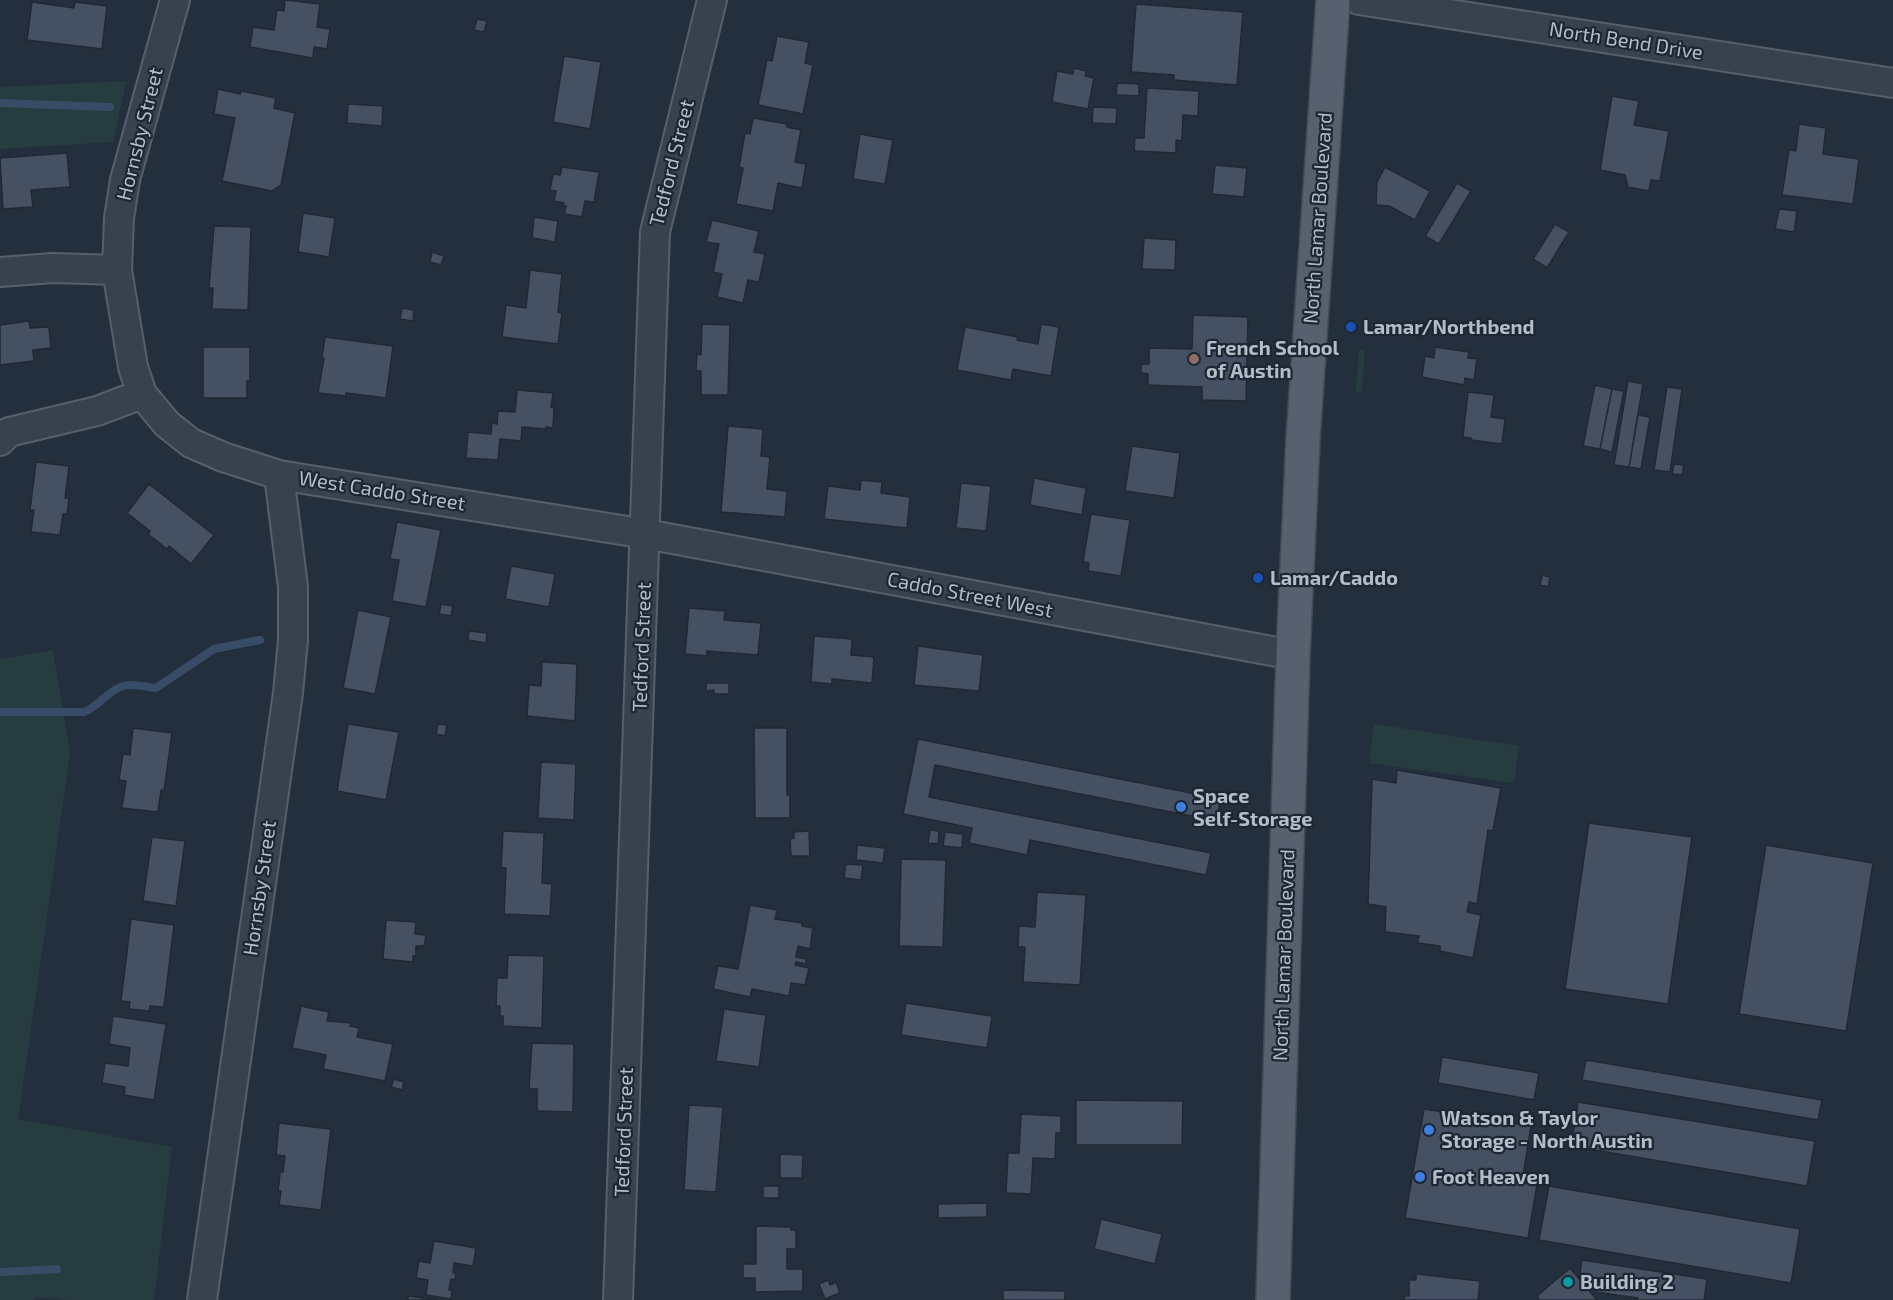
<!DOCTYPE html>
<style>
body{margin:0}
canvas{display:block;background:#242f3e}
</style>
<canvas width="1893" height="1300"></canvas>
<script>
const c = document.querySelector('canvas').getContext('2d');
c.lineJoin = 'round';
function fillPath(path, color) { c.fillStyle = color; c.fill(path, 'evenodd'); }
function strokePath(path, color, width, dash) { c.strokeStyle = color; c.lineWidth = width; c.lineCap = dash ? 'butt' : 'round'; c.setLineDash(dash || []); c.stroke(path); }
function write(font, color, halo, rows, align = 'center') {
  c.font = font + ' "Exo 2",sans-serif'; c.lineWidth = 4.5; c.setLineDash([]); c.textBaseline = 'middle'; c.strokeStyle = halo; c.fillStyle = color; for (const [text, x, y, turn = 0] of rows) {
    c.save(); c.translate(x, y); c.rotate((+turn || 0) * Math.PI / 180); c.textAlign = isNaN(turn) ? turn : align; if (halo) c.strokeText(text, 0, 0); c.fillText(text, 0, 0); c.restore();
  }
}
fillPath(new Path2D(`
 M 126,81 L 113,142 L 0,149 L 0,87 Z
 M 1359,350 L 1365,350 L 1362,392 L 1356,391 Z
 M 53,650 L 70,754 L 18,1119 L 172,1147 L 154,1300 L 67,1300 L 35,1297 L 35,1300 L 0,1300 L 0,659 Z
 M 1374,724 L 1519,746 L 1514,783 L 1369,763 Z`), '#263c3f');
strokePath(new Path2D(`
 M 0,103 L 110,107
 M 0,712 L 84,712 C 99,707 108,690 123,686 C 134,683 145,687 156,688 L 214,649 L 260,640
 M 0,1272 L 57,1269`), '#394c67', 8);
const building = new Path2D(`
 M 285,0 L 320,4 L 317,27 L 330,29 L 327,49 L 314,47 L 313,58 L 250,47 L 253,27 L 274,30 L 277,10 L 284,11 Z
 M 32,2 L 74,8 L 75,2 L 107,6 L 102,49 L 27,40 Z
 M 1136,4 L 1243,12 L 1237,85 L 1174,80 L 1174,75 L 1131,72 Z
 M 477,19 L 487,21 L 484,32 L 474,30 Z
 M 777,36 L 809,42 L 805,63 L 813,65 L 803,114 L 758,105 L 767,60 L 772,61 Z
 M 564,56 L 601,62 L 590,129 L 553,122 Z
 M 1074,68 L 1086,71 L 1085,76 L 1094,78 L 1088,109 L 1052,102 L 1057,71 L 1073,74 Z
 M 1117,83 L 1139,84 L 1139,96 L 1116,95 Z
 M 1147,88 L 1199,91 L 1198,116 L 1183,115 L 1182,141 L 1176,140 L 1176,153 L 1134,151 L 1135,138 L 1144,138 Z
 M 218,89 L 240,94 L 241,91 L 276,98 L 274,108 L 295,113 L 281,185 L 272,191 L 222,181 L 235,118 L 214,114 Z
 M 1612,96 L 1639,101 L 1634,125 L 1669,131 L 1660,181 L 1651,180 L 1649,191 L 1628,187 L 1625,175 L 1600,170 Z
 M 348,104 L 383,106 L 382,126 L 347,123 Z
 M 1093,107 L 1117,108 L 1116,124 L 1092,123 Z
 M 753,118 L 787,124 L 787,127 L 801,130 L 795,162 L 806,164 L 802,188 L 778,183 L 773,211 L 736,204 L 743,168 L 739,167 L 745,133 L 750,134 Z
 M 1799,124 L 1826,128 L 1823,154 L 1859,159 L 1853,204 L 1782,195 L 1789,150 L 1796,151 Z
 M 860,134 L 893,140 L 885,184 L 853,179 Z
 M 67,153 L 70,187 L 31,190 L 33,207 L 3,209 L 0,158 Z
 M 1215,165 L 1247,168 L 1244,197 L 1212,194 Z
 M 562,167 L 599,172 L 594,202 L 585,201 L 582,217 L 564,214 L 566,206 L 563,205 L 564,203 L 554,201 L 556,191 L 550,190 L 553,174 L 560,175 Z
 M 1385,167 L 1430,191 L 1415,220 L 1389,206 L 1376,205 L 1377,182 Z
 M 1457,183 L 1471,191 L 1439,244 L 1425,236 Z
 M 1779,209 L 1797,211 L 1794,232 L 1775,229 Z
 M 303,213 L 335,218 L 329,257 L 298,252 Z
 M 534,217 L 558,221 L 555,242 L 532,238 Z
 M 712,220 L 759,231 L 754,252 L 765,254 L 759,282 L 748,280 L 743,303 L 717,297 L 722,274 L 713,272 L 719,244 L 706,242 Z
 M 1555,224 L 1569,232 L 1547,268 L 1533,259 Z
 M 214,226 L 251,227 L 248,310 L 212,309 L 213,288 L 209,288 Z
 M 1144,238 L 1176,240 L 1175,270 L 1142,269 Z
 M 432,252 L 444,256 L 441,265 L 430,262 Z
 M 530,270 L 562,274 L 558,312 L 562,313 L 558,344 L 502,337 L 506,305 L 526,308 Z
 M 402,308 L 414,310 L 413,321 L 400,319 Z
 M 1193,315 L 1248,317 L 1246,401 L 1202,400 L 1202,387 L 1148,385 L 1148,374 L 1141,373 L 1141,364 L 1149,364 L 1149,348 L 1192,349 Z
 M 29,321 L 30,328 L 49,327 L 51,348 L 33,350 L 34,361 L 0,365 L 0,325 Z
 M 702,324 L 730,325 L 728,395 L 701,395 L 701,371 L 696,371 L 697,354 L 701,355 Z
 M 1041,324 L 1059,327 L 1051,376 L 1013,369 L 1011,380 L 957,370 L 965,327 L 1018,337 L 1017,340 L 1038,344 Z
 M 325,337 L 393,346 L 386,398 L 346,393 L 346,396 L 318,393 L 324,358 L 322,358 Z
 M 203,347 L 250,347 L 250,381 L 247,381 L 247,398 L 203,398 Z
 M 1435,347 L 1469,352 L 1468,358 L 1477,359 L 1474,380 L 1465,378 L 1464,385 L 1422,377 L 1425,356 L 1434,358 Z
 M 1628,381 L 1643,384 L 1629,467 L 1614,465 Z
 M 1595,385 L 1612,389 L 1600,449 L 1583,446 Z
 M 1667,387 L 1682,389 L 1670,472 L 1654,470 Z
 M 1612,389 L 1624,391 L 1612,452 L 1600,449 Z
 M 517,390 L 553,393 L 551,407 L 554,408 L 553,428 L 546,427 L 546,429 L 522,427 L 521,441 L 500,439 L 498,460 L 466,458 L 468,432 L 491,434 L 492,423 L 497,424 L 498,411 L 515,412 Z
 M 1468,392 L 1494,395 L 1491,417 L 1505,419 L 1502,444 L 1471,440 L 1471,438 L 1463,437 Z
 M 1638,415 L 1650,417 L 1641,469 L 1629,467 Z
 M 728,426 L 763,429 L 761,456 L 770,457 L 767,489 L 787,491 L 785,517 L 721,512 Z
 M 1132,446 L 1180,453 L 1174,498 L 1125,491 Z
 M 36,462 L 69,466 L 65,498 L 69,498 L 67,514 L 63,514 L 60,535 L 31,532 L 34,510 L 30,510 Z
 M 1674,464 L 1684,465 L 1682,475 L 1672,474 Z
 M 1034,478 L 1086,488 L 1082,515 L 1030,505 Z
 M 861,480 L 882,482 L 881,493 L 910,497 L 907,528 L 824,519 L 828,486 L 860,490 Z
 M 961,483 L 991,486 L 986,531 L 956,528 Z
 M 149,484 L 214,535 L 191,564 L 169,546 L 167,549 L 148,534 L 150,531 L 127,513 Z
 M 1091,514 L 1130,520 L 1121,576 L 1088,571 L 1089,563 L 1083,562 Z
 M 397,522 L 441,530 L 426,607 L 392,601 L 399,560 L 390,559 Z
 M 511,566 L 555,574 L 549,607 L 505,599 Z
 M 1542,575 L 1550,577 L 1548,587 L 1540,585 Z
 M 441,604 L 453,606 L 451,616 L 439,614 Z
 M 689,608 L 725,611 L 724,620 L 761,623 L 758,655 L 707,651 L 707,656 L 685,654 Z
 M 358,610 L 391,617 L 375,694 L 343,688 Z
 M 469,631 L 487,633 L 486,643 L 468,640 Z
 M 814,636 L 852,639 L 851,655 L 874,657 L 872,683 L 832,679 L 832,684 L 811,682 Z
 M 918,646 L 983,655 L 979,691 L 914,685 Z
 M 542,662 L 577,664 L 575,721 L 527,716 L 529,685 L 541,686 Z
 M 706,683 L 729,683 L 729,694 L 714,694 L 714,690 L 706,691 Z
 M 348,724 L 399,732 L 386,800 L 337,791 Z
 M 438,724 L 447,725 L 445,736 L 436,734 Z
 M 133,728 L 172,733 L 164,791 L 161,790 L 158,812 L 122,808 L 126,781 L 119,780 L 123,754 L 130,755 Z
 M 754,728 L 787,728 L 787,795 L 790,794 L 790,818 L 755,818 Z
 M 918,739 L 1221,799 L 1216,821 L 935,765 L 929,797 L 1211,853 L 1206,875 L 1030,840 L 1027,855 L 969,843 L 972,828 L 903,814 Z
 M 541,762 L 576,764 L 574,820 L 538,818 Z
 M 1397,770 L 1501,788 L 1493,831 L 1488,830 L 1477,904 L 1469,902 L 1467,912 L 1481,915 L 1473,958 L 1440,951 L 1440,946 L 1417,943 L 1419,936 L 1385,932 L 1386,907 L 1368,904 L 1372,779 L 1396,783 Z
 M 1589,823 L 1692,837 L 1668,1004 L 1565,989 Z
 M 930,830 L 939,831 L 938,844 L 928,843 Z
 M 503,831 L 544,833 L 542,883 L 552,884 L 550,916 L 504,914 L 506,868 L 501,868 Z
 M 809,831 L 810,856 L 791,856 L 790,839 L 794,838 L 794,832 Z
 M 945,832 L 963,834 L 962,848 L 943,846 Z
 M 152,837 L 185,841 L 176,906 L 143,901 Z
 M 857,845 L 885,848 L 883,863 L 856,860 Z
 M 1766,845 L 1873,863 L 1846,1031 L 1739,1014 Z
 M 901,859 L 946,860 L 943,947 L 899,946 Z
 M 846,864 L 863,865 L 861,880 L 844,878 Z
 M 1037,892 L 1086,895 L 1080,985 L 1023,982 L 1025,947 L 1018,947 L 1019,926 L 1035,927 Z
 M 750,905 L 777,910 L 775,919 L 802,923 L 802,926 L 813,928 L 810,949 L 798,946 L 796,957 L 806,959 L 806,964 L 796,962 L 795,965 L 809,968 L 805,985 L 791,983 L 789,996 L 752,989 L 750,997 L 713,989 L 718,966 L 738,969 Z
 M 131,919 L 174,925 L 164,1007 L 150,1006 L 149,1011 L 129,1009 L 130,1002 L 121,1001 Z
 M 386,920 L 416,922 L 415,934 L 426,935 L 424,946 L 416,946 L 416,956 L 413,956 L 413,962 L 383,959 Z
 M 508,955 L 544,956 L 542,1028 L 503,1026 L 503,1016 L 500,1016 L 500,1006 L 496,1006 L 497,978 L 507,978 Z
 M 906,1003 L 992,1016 L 987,1048 L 901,1035 Z
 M 301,1006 L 329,1012 L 327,1021 L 351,1023 L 350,1026 L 359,1028 L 357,1037 L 393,1044 L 385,1081 L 323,1069 L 326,1055 L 292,1048 Z
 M 724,1009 L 766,1015 L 759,1067 L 716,1061 Z
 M 113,1016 L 166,1024 L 154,1100 L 124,1095 L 125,1087 L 102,1083 L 105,1063 L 128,1066 L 130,1048 L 109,1044 Z
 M 532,1043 L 574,1044 L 573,1112 L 537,1111 L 537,1089 L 529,1089 Z
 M 1442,1057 L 1539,1073 L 1534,1100 L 1438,1083 Z
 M 1586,1060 L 1822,1100 L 1818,1120 L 1582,1080 Z
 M 394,1079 L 404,1082 L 402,1090 L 391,1087 Z
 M 1076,1100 L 1183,1101 L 1182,1145 L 1076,1145 Z
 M 1578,1102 L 1815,1141 L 1807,1186 L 1571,1146 Z
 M 689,1105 L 723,1107 L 716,1192 L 684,1190 Z
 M 1424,1109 L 1531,1126 L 1522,1182 L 1537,1185 L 1528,1238 L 1405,1218 Z
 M 1021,1114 L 1061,1116 L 1061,1133 L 1056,1133 L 1055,1159 L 1033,1158 L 1031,1194 L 1006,1193 L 1008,1153 L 1019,1153 Z
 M 279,1123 L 331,1129 L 321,1210 L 279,1205 L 281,1191 L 278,1191 L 280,1174 L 280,1172 L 283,1172 L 285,1156 L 276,1155 Z
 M 780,1154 L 803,1155 L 802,1178 L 780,1178 Z
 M 763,1186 L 779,1186 L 779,1198 L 763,1198 Z
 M 1549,1186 L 1800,1229 L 1791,1283 L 1539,1240 Z
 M 987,1203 L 987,1217 L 938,1218 L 938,1204 Z
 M 1101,1219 L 1162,1234 L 1155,1264 L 1094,1249 Z
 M 756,1226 L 791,1227 L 791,1230 L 796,1230 L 796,1249 L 787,1249 L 787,1269 L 803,1269 L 803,1291 L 755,1292 L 755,1278 L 743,1278 L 743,1264 L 756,1264 Z
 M 434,1241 L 476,1248 L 473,1266 L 454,1263 L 453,1273 L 456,1273 L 455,1280 L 451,1279 L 449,1290 L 452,1290 L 451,1299 L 426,1295 L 428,1280 L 416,1278 L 419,1261 L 430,1263 Z
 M 1582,1260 L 1707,1279 L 1704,1300 L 1638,1300 L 1638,1298 L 1595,1292 L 1580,1273 Z
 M 1570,1268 L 1597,1300 L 1540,1300 L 1537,1296 Z
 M 1416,1274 L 1480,1281 L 1478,1300 L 1404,1300 L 1404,1296 L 1409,1296 L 1409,1280 L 1416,1280 Z
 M 828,1280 L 830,1285 L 836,1282 L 840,1293 L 825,1299 L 819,1284 Z
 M 1003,1290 L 1065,1291 L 1065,1300 L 1003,1300 Z
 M 408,1296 L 437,1300 L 408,1300 Z`);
fillPath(building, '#455162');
strokePath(building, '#1f2835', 1.5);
const minor = new Path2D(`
 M 175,0 L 125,180 L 119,218 L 117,270 L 133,367 L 142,394 L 167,424 L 191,443 L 223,457 L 279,475 L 646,534 L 1293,655
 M 1359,0 L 1893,83
 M 0,272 L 53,268 L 117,270
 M 0,441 L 9,432 L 97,411 L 142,394
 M 202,1300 L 288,693 L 293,640 L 293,587 L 279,475
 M 618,1300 L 655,232 L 712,0`);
const major = new Path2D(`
 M 1273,1300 L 1293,655 L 1303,439 L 1333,0`);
strokePath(minor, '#565f6c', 32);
strokePath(major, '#414a57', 36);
strokePath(minor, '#38414e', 28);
strokePath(major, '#56606e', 33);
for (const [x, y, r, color] of [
 [1351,327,6,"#1a4fb4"],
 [1194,359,6,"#8d6e63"],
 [1258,578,6,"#1a4fb4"],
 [1181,807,6,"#3f7fe0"],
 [1429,1130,6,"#3f7fe0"],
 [1420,1177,6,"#3f7fe0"],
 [1568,1282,6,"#0f9aa8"]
]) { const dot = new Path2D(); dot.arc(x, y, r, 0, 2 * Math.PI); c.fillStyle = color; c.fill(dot); strokePath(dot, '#1d2633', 2); }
write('20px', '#b4bcc9', '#1d2633', [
 ["North Bend Drive",1626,41,9],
 ["Hornsby Street",140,134,-76],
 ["Tedford Street",672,163,-76],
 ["North Lamar Boulevard",1318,218,-86],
 ["West Caddo Street",382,491,9],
 ["Caddo Street West",970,595,11],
 ["Tedford Street",642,647,-88],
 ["Hornsby Street",260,888,-82],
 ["North Lamar Boulevard",1284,955,-88],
 ["Tedford Street",624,1132,-88]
]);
write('bold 20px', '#b4bcc9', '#1d2633', [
 ["Lamar/Northbend",1363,327],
 ["French School",1206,348],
 ["of Austin",1206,371],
 ["Lamar/Caddo",1270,578],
 ["Space",1193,796],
 ["Self-Storage",1193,819],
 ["Watson & Taylor",1441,1118],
 ["Storage - North Austin",1441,1141],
 ["Foot Heaven",1432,1177],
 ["Building 2",1580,1282]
], 'left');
</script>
